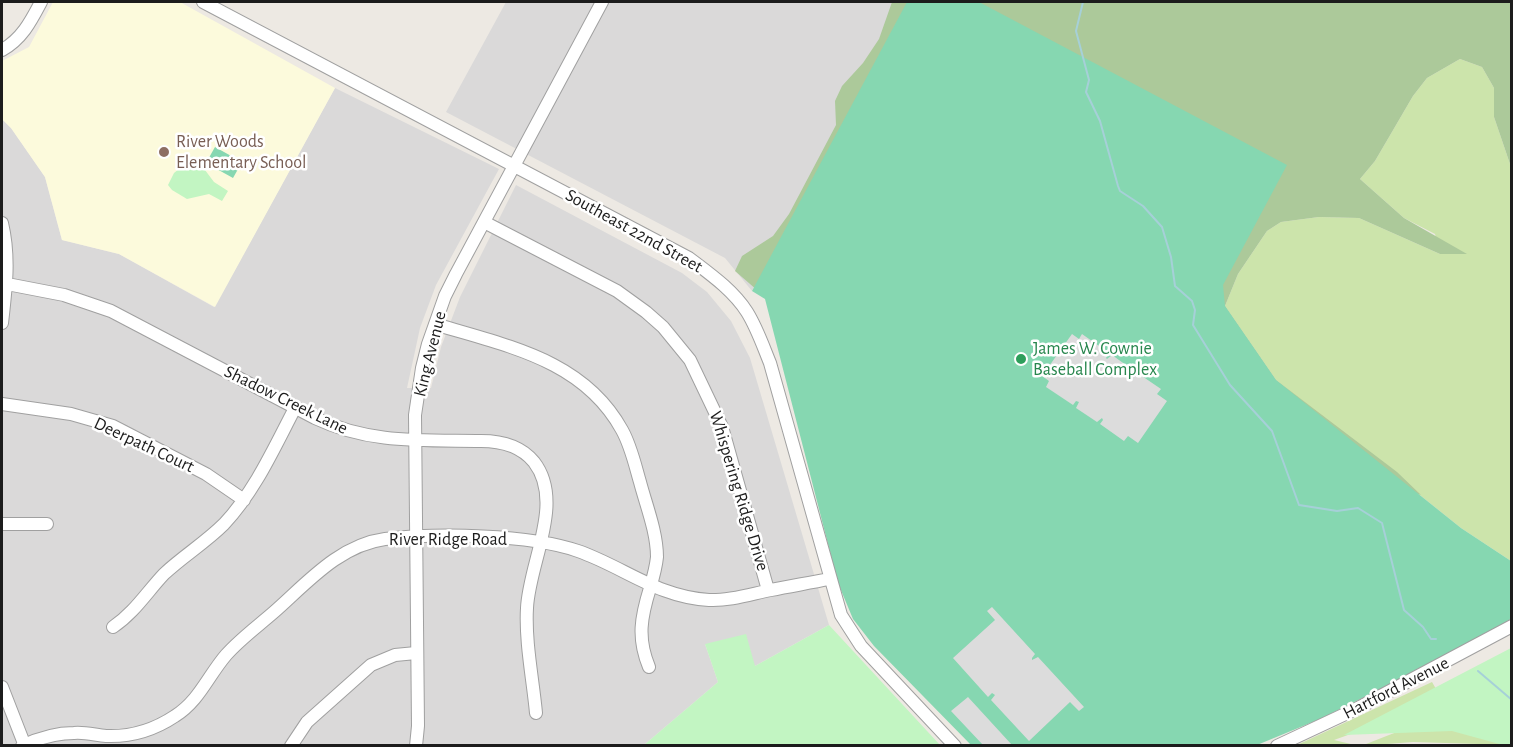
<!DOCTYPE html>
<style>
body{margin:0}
#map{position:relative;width:1513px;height:747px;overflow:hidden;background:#ede9e3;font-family:"Alegreya Sans",sans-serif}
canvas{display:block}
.frame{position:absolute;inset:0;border:3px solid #1c1c1c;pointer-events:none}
</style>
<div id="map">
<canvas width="1513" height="747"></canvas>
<div class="frame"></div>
</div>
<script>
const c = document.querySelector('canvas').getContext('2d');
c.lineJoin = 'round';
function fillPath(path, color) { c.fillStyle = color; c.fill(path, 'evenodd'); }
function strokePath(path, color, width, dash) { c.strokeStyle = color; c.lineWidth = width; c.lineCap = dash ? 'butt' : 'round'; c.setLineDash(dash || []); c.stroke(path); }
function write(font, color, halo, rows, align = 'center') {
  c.font = font + ' "Alegreya Sans",sans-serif'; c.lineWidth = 5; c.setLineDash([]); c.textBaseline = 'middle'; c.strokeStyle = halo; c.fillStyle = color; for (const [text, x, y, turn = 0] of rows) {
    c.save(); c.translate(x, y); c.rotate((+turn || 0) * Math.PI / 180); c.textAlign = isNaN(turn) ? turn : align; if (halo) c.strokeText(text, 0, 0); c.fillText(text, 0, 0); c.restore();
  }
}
fillPath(new Path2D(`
 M 506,2 L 907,2 L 752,291 L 725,258 L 446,112 Z
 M 335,88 L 499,169 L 436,285 L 420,328 L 407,388 L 431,388 L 441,347 L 460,297 L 516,185 L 682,273 L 707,292 L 731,321 L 750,358 L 829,625 L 755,666 L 705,644 L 718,682 L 644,745 L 2,745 L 2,119 L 11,128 L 45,177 L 62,240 L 119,254 L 214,307 Z`), '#dad9d9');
fillPath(new Path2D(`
 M 53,2 L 180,2 L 335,88 L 215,307 L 119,254 L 62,240 L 45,177 L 11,128 L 2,119 L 2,61 L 29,47 Z`), '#fcfadc');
fillPath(new Path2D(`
 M 1460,59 L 1482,67 L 1494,88 L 1494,117 L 1510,164 L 1511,164 L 1511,561 L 1461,528 L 1276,380 L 1225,306 L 1238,274 L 1267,231 L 1281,222 L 1319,217 L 1359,218 L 1440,254 L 1435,234 L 1404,218 L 1360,179 L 1375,161 L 1413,96 L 1427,78 Z
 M 1432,682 L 1443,701 L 1334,740 L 1355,745 L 1295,746 Z
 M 1463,706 L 1511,745 L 1413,742 L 1361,746 Z`), '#cce4ab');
fillPath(new Path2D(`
 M 892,2 L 1511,2 L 1511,164 L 1510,164 L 1494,117 L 1494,88 L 1482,67 L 1460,59 L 1427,78 L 1413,96 L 1375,161 L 1360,179 L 1404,218 L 1467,254 L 1440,254 L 1359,218 L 1319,217 L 1281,222 L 1267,231 L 1238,274 L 1225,306 L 1276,380 L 1397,472 L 1421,495 L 772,303 L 735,271 L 742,256 L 773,236 L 789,214 L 836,125 L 835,101 L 842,86 L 863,63 L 879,39 Z`), '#acc99a');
fillPath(new Path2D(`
 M 184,165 L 205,170 L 214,182 L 228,191 L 222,201 L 209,194 L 187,199 L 172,190 L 168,185 L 174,173 Z
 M 829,625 L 940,745 L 644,745 L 718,682 L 705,644 L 746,634 L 755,666 Z
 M 1511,648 L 1511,745 L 1503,745 L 1452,731 L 1344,735 Z`), '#c2f5c2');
fillPath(new Path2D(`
 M 907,2 L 979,2 L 1287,165 L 1223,285 L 1225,306 L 1276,380 L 1461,528 L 1511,561 L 1511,619 L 1443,658 L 1320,719 L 1257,745 L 971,745 L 874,646 L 853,619 L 838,583 L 765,299 L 752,291 Z
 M 215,147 L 242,162 L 233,178 L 206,163 Z`), '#86d7b1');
fillPath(new Path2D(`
 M 1072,334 L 1079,339 L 1082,334 L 1109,353 L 1106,358 L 1107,359 L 1112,355 L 1133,370 L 1131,376 L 1133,376 L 1136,372 L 1161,389 L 1157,394 L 1167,401 L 1138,443 L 1128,436 L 1124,441 L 1100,424 L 1103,420 L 1102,418 L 1097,422 L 1076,408 L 1079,402 L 1076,401 L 1073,405 L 1046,387 L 1049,381 L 1042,376 Z
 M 992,607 L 1035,654 L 1032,658 L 1032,660 L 1038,657 L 1084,707 L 1079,711 L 1070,702 L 1029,741 L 991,700 L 995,695 L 992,693 L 988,697 L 953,658 L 995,620 L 987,611 Z
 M 968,697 L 1012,745 L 983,745 L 951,711 Z`), '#dcdcdc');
strokePath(new Path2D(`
 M 1083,2 L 1076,31 L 1089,80 L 1086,92 L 1100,121 L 1118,186 L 1120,191 L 1143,206 L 1162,227 L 1171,257 L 1175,286 L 1192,301 L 1195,310 L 1193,325 L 1230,385 L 1272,431 L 1299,505 L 1337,511 L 1358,508 L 1382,523 L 1404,610 L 1423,627 L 1431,639 L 1436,639
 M 1478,671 L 1512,700`), '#a6d0d8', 2);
const minor = new Path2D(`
 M 203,2 L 689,258 C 710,274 733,290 747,312 C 757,328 763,346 770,363 L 841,615 L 861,646 L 955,746
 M 2,50 C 22,39 31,21 41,2
 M 484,222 L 617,291 L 646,312 L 663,327 L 690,360 L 722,427 L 768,590
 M 2,223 C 10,257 6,288 2,323
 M 2,283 L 64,295 L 111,311 L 315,418 C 370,444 421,440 481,441 C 501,441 521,446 534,462 C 565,502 529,563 527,608 C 525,642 533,680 536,713
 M 435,324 C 506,346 583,359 622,430 C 631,446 635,465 640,482 C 646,505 657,532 657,557 C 656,567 653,578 650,588 C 641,617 637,638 649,667
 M 2,404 L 71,414 L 113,426 L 206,474 L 244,500
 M 2,524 L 47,524
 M 113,627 C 134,613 147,592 164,574 C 183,556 205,543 224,524 C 255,491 274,448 295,408
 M 2,687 L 25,746
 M 22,746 C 39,738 56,733 74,733 C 85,732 95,735 106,736 C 130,737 154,730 175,716 C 199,701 208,676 226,655 C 240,639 258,626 274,612 C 306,584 339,545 385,539 C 437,533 529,534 578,551 C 624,567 657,597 709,600 C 730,601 751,594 771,590 C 790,586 810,583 829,579
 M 291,746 L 307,722 L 371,665 L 395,655 L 416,653
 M 416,746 L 418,726 L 415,415 L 422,368 L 428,344 L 445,296 L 456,274 L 602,2
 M 1277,746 L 1358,708 L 1512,626`);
strokePath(minor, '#a0a0a0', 14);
strokePath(minor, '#fff', 12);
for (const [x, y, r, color] of [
 [164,152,6,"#8d6e63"],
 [1021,359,6,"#2e9e5b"]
]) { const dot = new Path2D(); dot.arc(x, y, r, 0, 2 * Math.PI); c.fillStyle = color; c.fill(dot); strokePath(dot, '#fff', 2); }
write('18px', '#785e54', '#fff', [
 ["River Woods",176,142],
 ["Elementary School",176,163]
], 'left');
write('18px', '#1c1c1c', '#fff', [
 ["Southeast 22nd Street",634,231,29],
 ["King Avenue",430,354,-76],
 ["Shadow Creek Lane",286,400,26],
 ["Deerpath Court",144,445,25],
 ["Whispering Ridge Drive",739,491,73],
 ["River Ridge Road",448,540],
 ["Hartford Avenue",1396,688,-27]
]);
write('18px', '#27864d', '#fff', [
 ["James W. Cownie",1033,349],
 ["Baseball Complex",1033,370]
], 'left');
</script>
